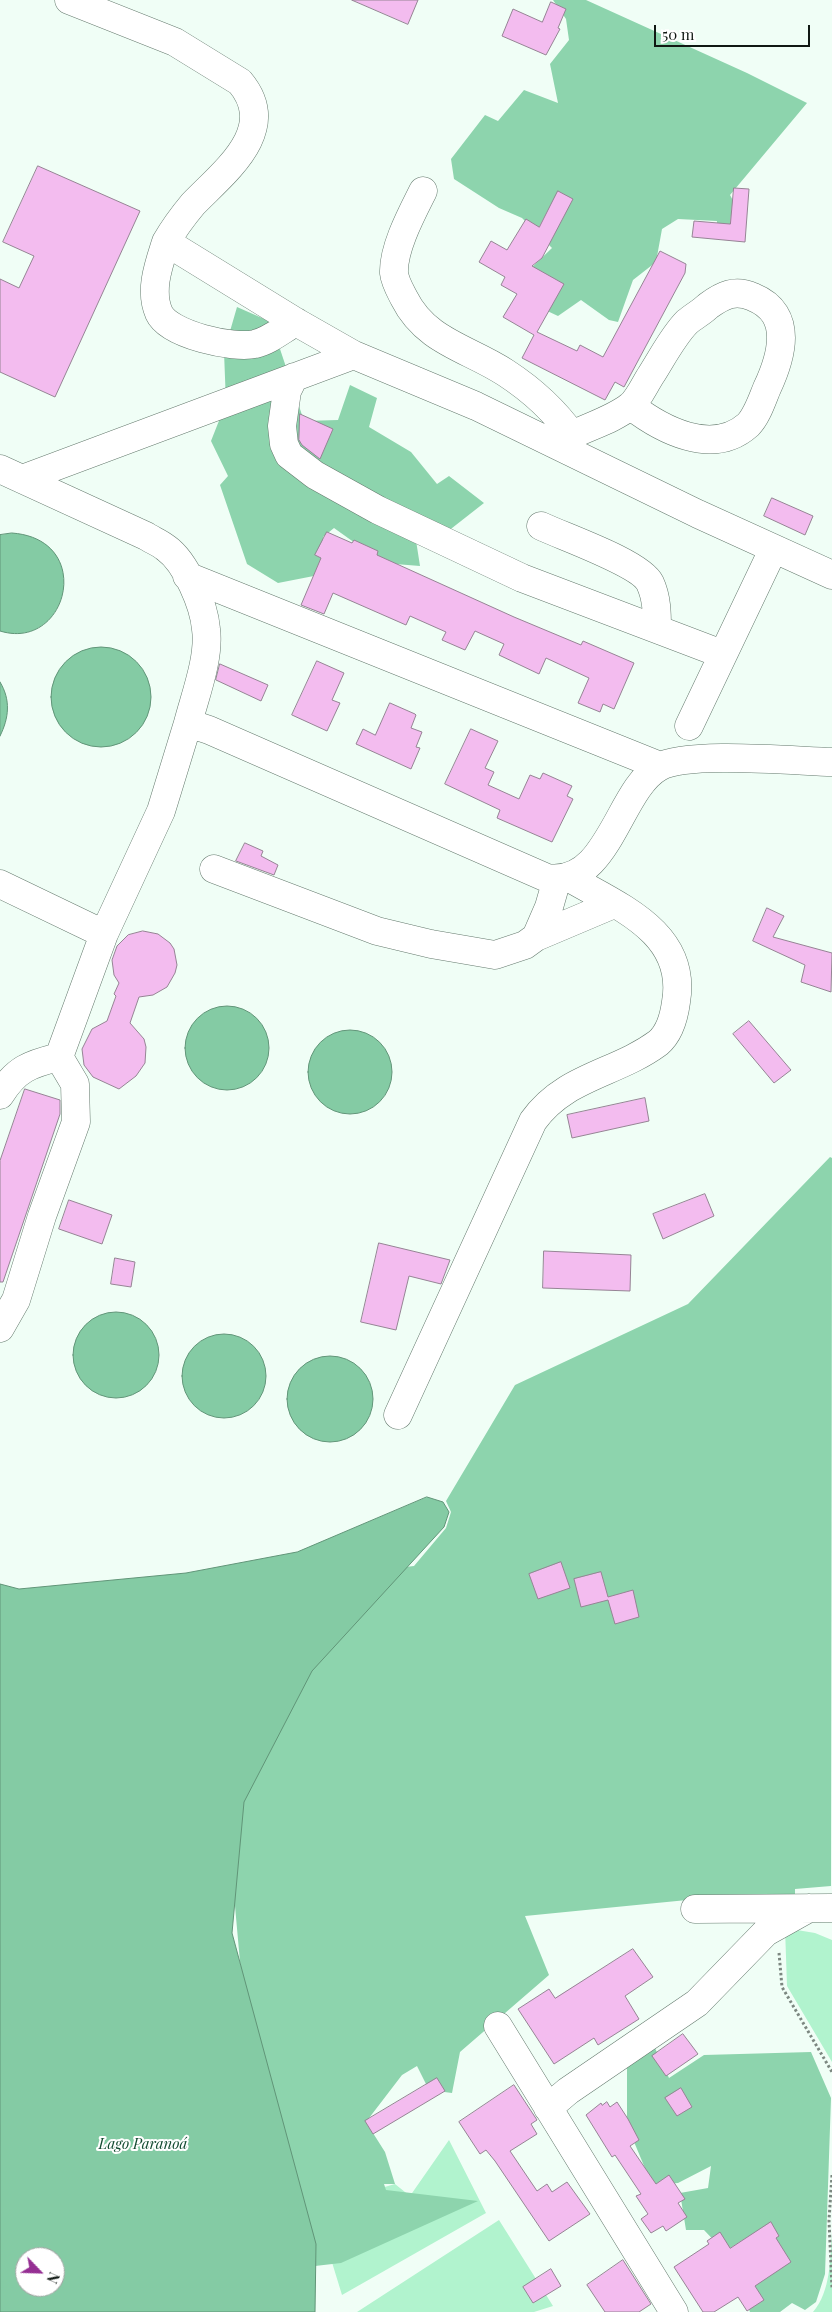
<!DOCTYPE html>
<meta charset="utf-8">
<style>
body{margin:0}
#map{position:relative;width:832px;height:2312px;overflow:hidden;background:#f0fef6;font-family:"Playfair Display",serif}
canvas{display:block}
.north{position:absolute;left:15px;top:2247px;width:50px;height:50px;box-sizing:border-box;background:#fff;border:1px solid #9fa3a1;border-radius:50%;rotate:114deg;font-size:14px;font-weight:700;line-height:20px;text-align:center;color:#101813}
.north::after{content:'';display:block;margin:auto;width:18px;height:22px;background:#952f93;clip-path:polygon(50% 0,100% 100%,50% 72%,0 100%)}
.scale{position:absolute;left:654px;top:25px;width:156px;height:22px;box-sizing:border-box;border:2px solid #101813;border-top:0;padding-left:6px;font-size:15px;line-height:18px;white-space:nowrap;color:#101813;-webkit-text-stroke:4px #fff;paint-order:stroke}
</style>
<div id="map">
<canvas width="832" height="2312"></canvas>
<div class="north">N</div>
<div class="scale">50 m</div>
</div>
<script>
const c = document.querySelector('canvas').getContext('2d');
c.lineJoin = 'round';
function fillPath(path, color) { c.fillStyle = color; c.fill(path, 'evenodd'); }
function strokePath(path, color, width, dash) { c.strokeStyle = color; c.lineWidth = width; c.lineCap = dash ? 'butt' : 'round'; c.setLineDash(dash || []); c.stroke(path); }
function write(font, color, halo, rows, align = 'center') {
  c.font = font + ' "Playfair Display",serif'; c.lineWidth = 4; c.setLineDash([]); c.textBaseline = 'middle'; c.strokeStyle = halo; c.fillStyle = color; for (const [text, x, y, turn = 0] of rows) {
    c.save(); c.translate(x, y); c.rotate((+turn || 0) * Math.PI / 180); c.textAlign = isNaN(turn) ? turn : align; if (halo) c.strokeText(text, 0, 0); c.fillText(text, 0, 0); c.restore();
  }
}
fillPath(new Path2D(`
 M 785,1928 L 815,1933 L 832,1940 L 832,2062 L 787,1986 Z
 M 449,2140 L 486,2213 L 342,2295 L 315,2207 L 395,2184 L 410,2196 Z
 M 499,2220 L 553,2306 L 534,2312 L 357,2312 Z
 M 832,2233 L 832,2312 L 813,2312 C 831,2291 830,2259 832,2233 Z`), '#b1f3ce');
fillPath(new Path2D(`
 M 553,0 L 586,0 L 747,73 L 807,103 L 730,195 L 745,223 L 716,232 L 717,221 L 678,219 L 662,229 L 656,262 L 633,280 L 618,322 L 609,320 L 581,300 L 558,316 L 528,302 L 525,274 L 552,248 L 522,218 L 499,208 L 454,179 L 451,159 L 485,115 L 498,121 L 524,90 L 558,103 L 550,64 L 569,40 L 566,19 Z
 M 237,307 L 271,322 L 304,421 L 338,420 L 350,385 L 377,398 L 369,427 L 411,452 L 437,484 L 449,476 L 484,503 L 447,532 L 415,534 L 420,566 L 383,563 L 334,528 L 323,537 L 324,574 L 278,583 L 247,564 L 220,485 L 228,476 L 211,441 L 226,403 L 224,352 Z
 M 830,1157 L 832,1158 L 831,1886 L 795,1889 L 795,1894 L 687,1900 L 525,1916 L 549,1975 L 460,2052 L 452,2093 L 429,2090 L 417,2066 L 402,2075 L 366,2122 L 385,2152 L 395,2184 L 384,2184 L 386,2190 L 478,2201 L 341,2263 L 289,2269 L 240,1962 L 235,1906 L 0,1614 L 414,1566 L 446,1528 L 451,1512 L 446,1501 L 515,1385 L 688,1304 Z
 M 647,2031 L 669,2078 L 704,2055 L 811,2052 L 831,2098 L 825,2274 L 816,2302 L 805,2310 L 792,2303 L 780,2312 L 750,2312 L 723,2250 L 704,2230 L 686,2230 L 680,2193 L 708,2188 L 711,2166 L 678,2183 L 652,2185 L 627,2125 L 627,2069 L 616,2043 Z`), '#8dd4ad');
const water = new Path2D(`
 M 12,533 C 96,539 68,652 0,631 L 0,535 Z
 M51 697a50 50 0 1 1 100 0a50 50 0 1 1-100 0Z
 M 0,682 C 11,700 9,718 0,736 Z
 M185 1048a42 42 0 1 1 84 0a42 42 0 1 1-84 0Z
 M308 1072a42 42 0 1 1 84 0a42 42 0 1 1-84 0Z
 M73 1355a43 43 0 1 1 86 0a43 43 0 1 1-86 0Z
 M182 1376a42 42 0 1 1 84 0a42 42 0 1 1-84 0Z
 M287 1399a43 43 0 1 1 86 0a43 43 0 1 1-86 0Z
 M 427,1497 L 443,1502 L 449,1512 L 444,1527 L 312,1671 L 244,1802 L 232,1933 L 316,2244 L 315,2312 L 0,2312 L 0,1584 L 19,1589 L 186,1573 L 297,1552 ZM 25,2257 L 55,2257 L 55,2287 L 25,2287 Z`);
fillPath(water, '#84cba4');
strokePath(water, '#619578', 1);
const building = new Path2D(`
 M 352,0 L 418,0 L 408,24 Z
 M 551,2 L 566,9 L 558,28 L 560,29 L 546,55 L 502,36 L 513,9 L 542,22 Z
 M 38,166 L 140,211 L 55,397 L 0,372 L 0,279 L 19,288 L 34,256 L 3,242 Z
 M 734,188 L 749,189 L 745,242 L 692,237 L 694,221 L 730,224 Z
 M 558,191 L 573,199 L 542,258 L 532,266 L 564,284 L 537,332 L 577,351 L 580,345 L 603,357 L 660,251 L 686,264 L 685,273 L 624,387 L 615,382 L 605,400 L 522,358 L 534,335 L 503,317 L 517,294 L 501,285 L 505,277 L 479,262 L 491,241 L 507,250 L 526,219 L 539,227 Z
 M 300,414 L 333,429 L 320,459 L 302,445 L 299,440 Z
 M 772,498 L 813,516 L 805,535 L 764,516 Z
 M 327,532 L 352,543 L 354,540 L 378,551 L 377,555 L 514,617 L 581,645 L 583,641 L 634,663 L 614,709 L 603,704 L 600,712 L 578,703 L 589,678 L 546,658 L 539,674 L 499,655 L 504,644 L 475,631 L 465,650 L 442,640 L 446,632 L 410,616 L 406,625 L 333,593 L 324,614 L 301,605 L 321,558 L 315,555 Z
 M 317,661 L 344,673 L 332,700 L 340,703 L 327,731 L 292,715 Z
 M 220,664 L 268,685 L 261,701 L 216,680 Z
 M 390,703 L 415,714 L 416,715 L 411,728 L 422,732 L 416,747 L 420,748 L 411,769 L 356,744 L 363,729 L 375,735 Z
 M 471,729 L 498,741 L 485,768 L 494,772 L 488,785 L 519,799 L 530,775 L 540,779 L 543,773 L 572,786 L 567,796 L 573,799 L 552,842 L 497,818 L 500,810 L 445,784 Z
 M 245,843 L 263,851 L 261,856 L 278,865 L 274,875 L 236,861 Z
 M 767,908 L 784,916 L 773,937 L 832,953 L 831,992 L 801,982 L 805,965 L 753,941 Z
 M 143,931 L 158,934 L 170,943 L 174,949 L 177,965 L 175,973 L 167,987 L 153,995 L 139,997 L 130,1023 L 144,1039 L 146,1047 L 145,1063 L 136,1076 L 119,1089 L 93,1077 L 84,1065 L 82,1049 L 92,1029 L 107,1021 L 116,996 L 114,994 L 119,983 L 114,975 L 112,960 L 117,946 L 128,935 Z
 M 749,1021 L 791,1070 L 774,1083 L 733,1034 Z
 M 25,1089 L 60,1100 L 60,1114 L 3,1282 L 0,1282 L 0,1161 Z
 M 645,1098 L 649,1121 L 572,1138 L 567,1115 Z
 M 705,1194 L 714,1216 L 663,1239 L 653,1214 Z
 M 69,1200 L 112,1215 L 102,1244 L 59,1229 Z
 M 379,1243 L 450,1260 L 441,1284 L 409,1276 L 396,1330 L 361,1322 Z
 M 544,1251 L 631,1255 L 630,1291 L 543,1288 Z
 M 115,1258 L 135,1262 L 131,1287 L 111,1284 Z
 M 561,1562 L 570,1588 L 538,1599 L 529,1574 Z
 M 601,1572 L 608,1597 L 633,1590 L 639,1617 L 615,1624 L 608,1600 L 581,1607 L 574,1579 Z
 M 633,1949 L 653,1977 L 625,1996 L 639,2019 L 598,2045 L 594,2038 L 554,2064 L 518,2009 L 549,1989 L 555,1998 Z
 M 683,2034 L 698,2054 L 666,2076 L 652,2056 Z
 M 437,2078 L 445,2091 L 373,2134 L 365,2121 Z
 M 514,2085 L 537,2120 L 531,2124 L 537,2134 L 510,2151 L 537,2191 L 547,2184 L 552,2192 L 567,2182 L 590,2214 L 549,2241 L 495,2161 L 486,2150 L 480,2154 L 459,2122 Z
 M 681,2088 L 692,2107 L 677,2116 L 665,2098 Z
 M 607,2102 L 610,2107 L 617,2102 L 628,2119 L 639,2140 L 630,2146 L 656,2184 L 669,2175 L 685,2199 L 678,2203 L 687,2217 L 666,2231 L 663,2226 L 651,2233 L 641,2219 L 648,2214 L 636,2196 L 641,2194 L 615,2155 L 612,2157 L 586,2115 L 601,2103 L 602,2105 Z
 M 771,2222 L 779,2236 L 776,2238 L 791,2262 L 755,2286 L 764,2300 L 747,2311 L 738,2297 L 714,2312 L 703,2312 L 674,2267 L 709,2244 L 707,2241 L 720,2232 L 730,2248 Z
 M 623,2260 L 651,2304 L 639,2312 L 605,2312 L 587,2285 Z
 M 551,2269 L 561,2286 L 533,2303 L 523,2287 Z`);
fillPath(building, '#f3bcef');
strokePath(building, '#958494', 1);
const minor = new Path2D(`
 M 69,0 L 175,42 L 240,82 C 280,130 225,171 193,204 C 183,216 174,228 166,242
 M 423,191 C 412,213 393,248 394,273 C 395,282 400,290 404,298 C 426,342 468,348 506,373 C 532,390 554,410 572,435 L 568,450
 M 296,322 C 283,329 269,341 255,344 C 234,349 169,335 159,313 C 149,290 159,264 166,242 L 296,322 L 354,355 L 476,406 L 698,514 L 832,575
 M 294,377 L 287,391 L 282,426 L 284,444 L 289,455 L 315,475 L 378,510 L 522,578 L 722,654
 M 572,435 C 590,426 614,419 630,406 C 638,400 645,384 651,375 C 662,358 673,336 687,322 C 694,316 702,312 708,306 C 723,295 735,289 753,297 C 795,314 781,358 767,388 C 762,400 757,416 748,425 C 712,457 661,429 631,406
 M 0,469 L 146,536 C 152,540 160,543 166,548 C 186,562 204,605 206,629 C 210,657 195,696 188,723
 M 22,479 L 354,355
 M 541,526 C 564,537 640,563 650,583 C 657,598 657,614 657,629
 M 187,576 L 660,766
 M 689,726 L 773,550
 M 214,869 L 377,931 L 431,944 L 495,955 L 525,945 L 536,937 L 549,907 L 557,879
 M 0,884 L 104,934
 M 536,937 L 614,904
 M 0,1095 C 16,1069 30,1064 59,1057
 M 0,1328 L 16,1300 L 42,1216 L 76,1122 L 75,1084 L 59,1057 L 104,934 L 161,811 L 188,723 L 209,730 L 547,878 C 609,887 618,790 659,767 C 687,751 795,761 832,762
 M 398,1415 L 533,1121 C 565,1076 616,1074 658,1043 C 670,1033 674,1017 676,1002 C 688,932 617,906 568,877
 M 695,1909 L 832,1908
 M 498,2026 L 674,2312
 M 548,2108 L 568,2091 L 697,2003 L 766,1932 L 809,1908`);
strokePath(minor, '#657a6e', 29);
strokePath(new Path2D(`
 M 779,1953 L 782,1987 L 832,2072
 M 832,2175 L 829,2220 L 832,2288`), '#7c8780', 3, [2.5, 2.5]);
strokePath(minor, '#fff', 28);
write('italic 15px', '#134b31', '#fff', [
 ["Lago Paranoá",143,2144]
]);
</script>
